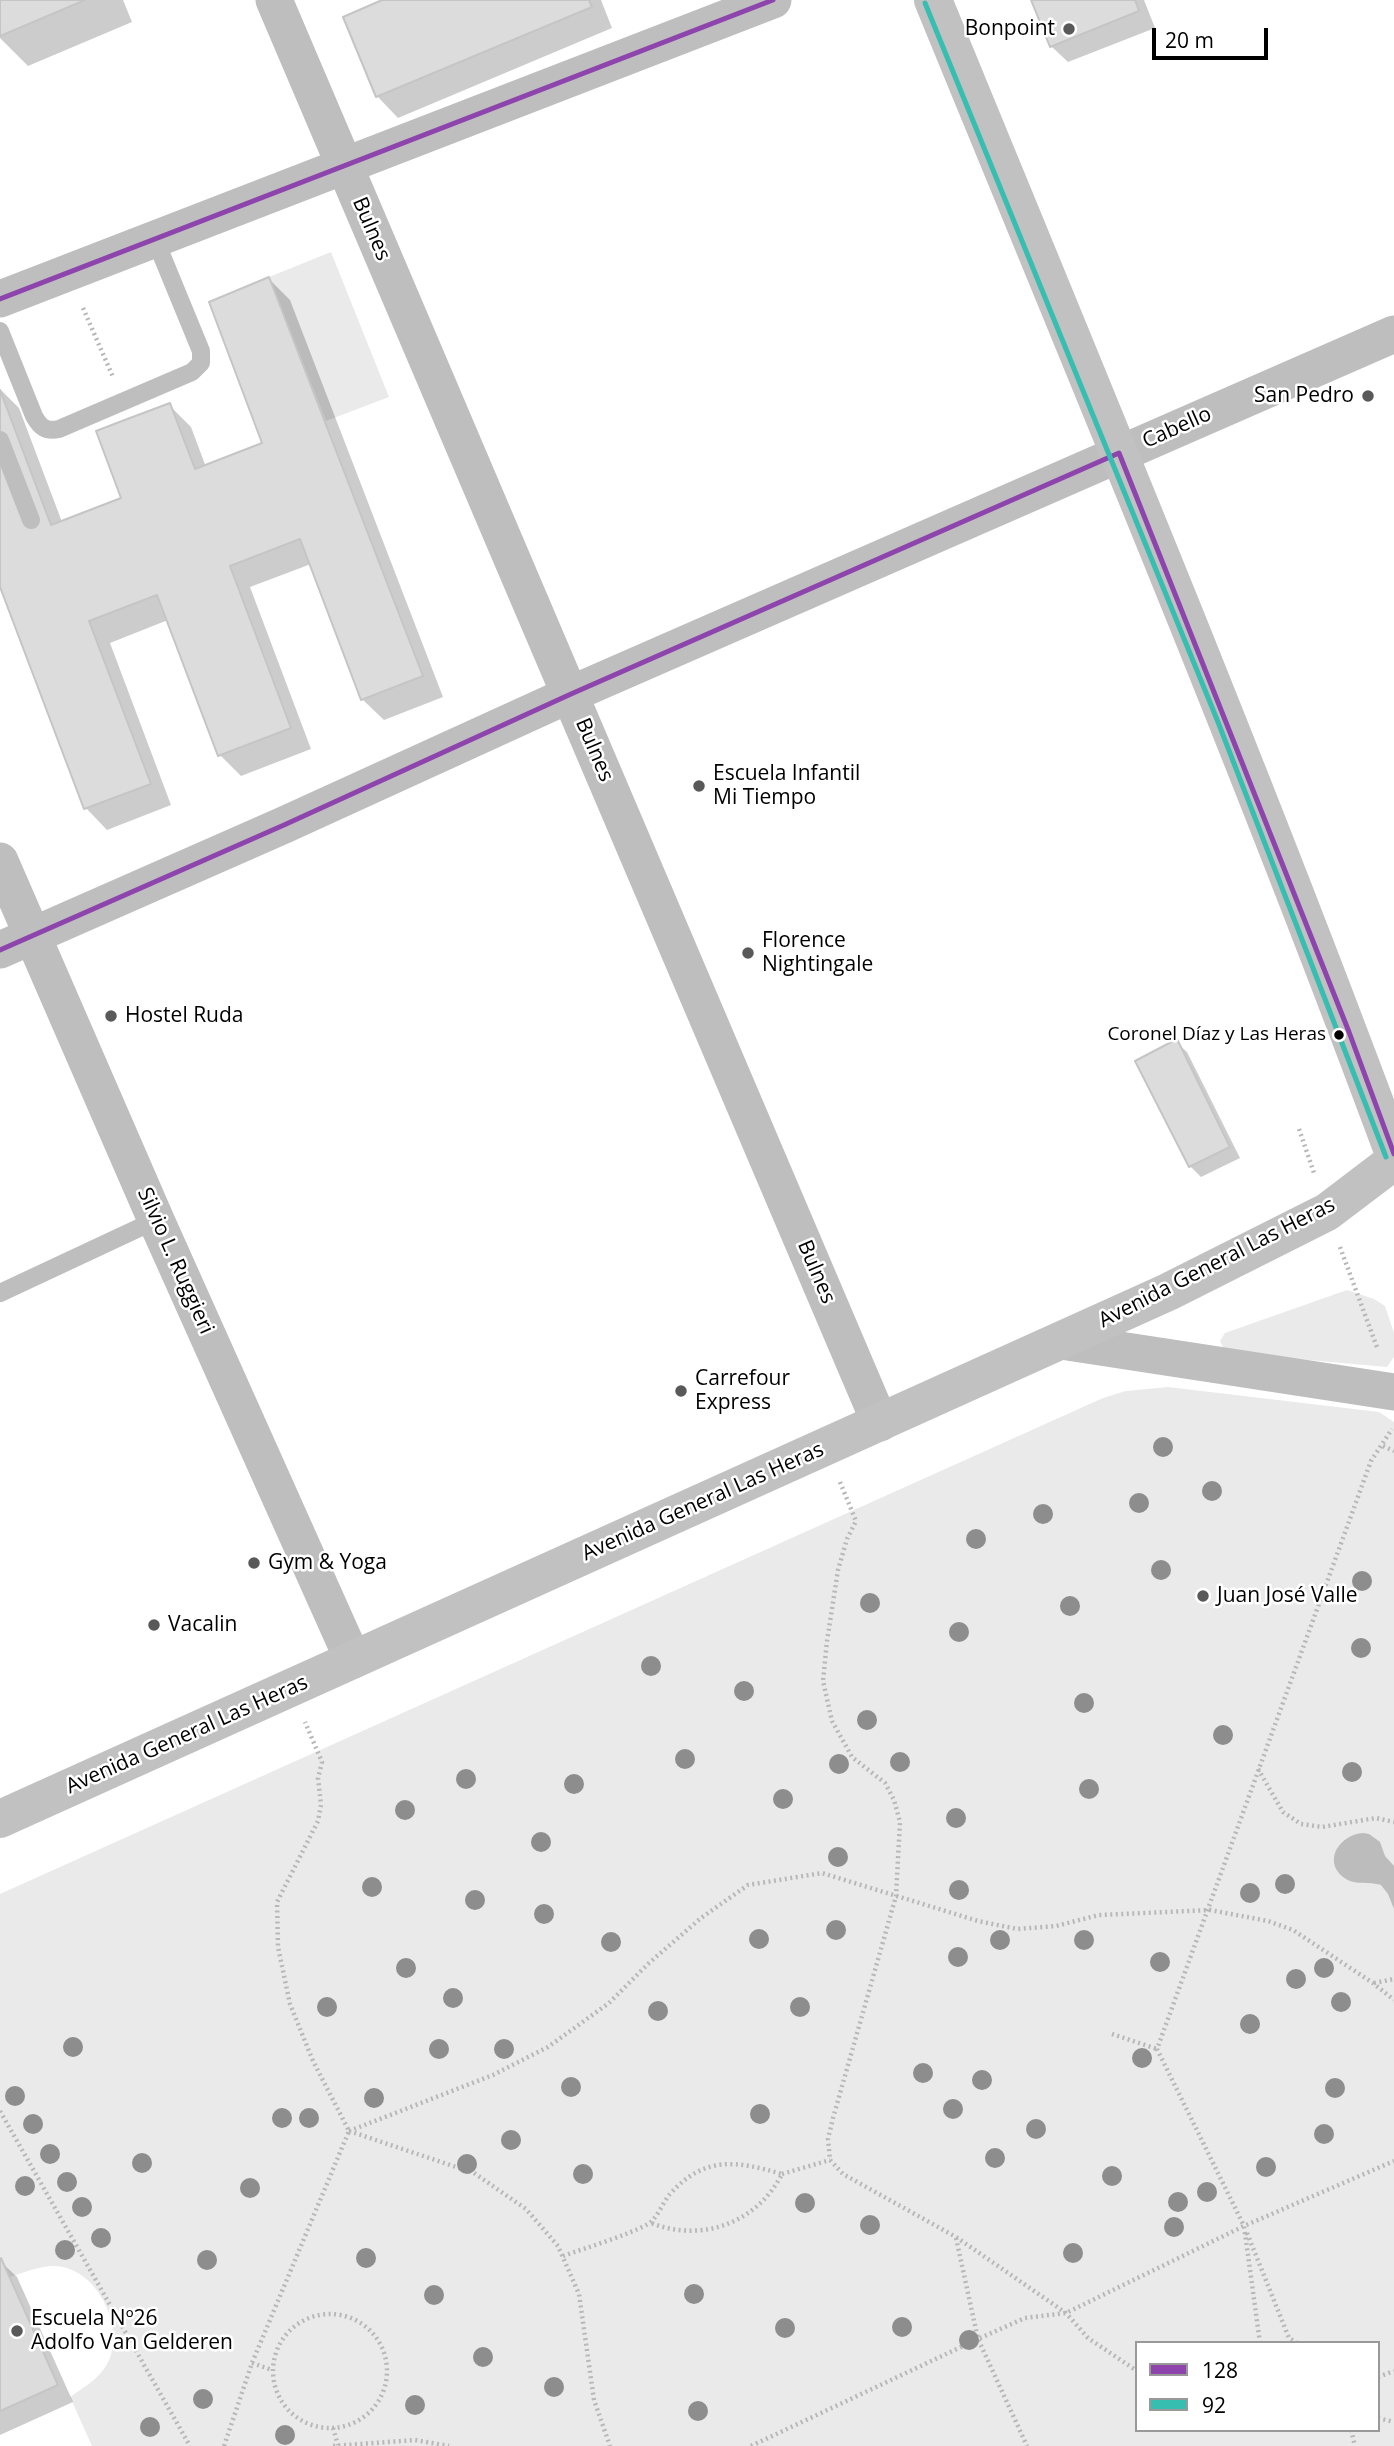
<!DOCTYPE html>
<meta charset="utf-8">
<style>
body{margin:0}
#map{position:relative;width:1394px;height:2446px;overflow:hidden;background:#fff;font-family:"Open Sans",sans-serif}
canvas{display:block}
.legend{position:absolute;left:1135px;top:2341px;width:245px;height:91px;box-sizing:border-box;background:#fff;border:2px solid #999;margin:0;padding:9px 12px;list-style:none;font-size:21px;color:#000}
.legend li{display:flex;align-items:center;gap:14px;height:35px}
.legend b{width:35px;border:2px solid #999}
.scale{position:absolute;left:1152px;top:28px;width:116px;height:32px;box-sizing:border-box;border:4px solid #000;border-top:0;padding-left:9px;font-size:21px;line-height:24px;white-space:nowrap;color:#000;-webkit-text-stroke:5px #fff;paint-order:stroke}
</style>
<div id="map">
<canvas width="1394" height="2446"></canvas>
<ul class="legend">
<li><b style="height:9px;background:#8e44ad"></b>128</li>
<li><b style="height:9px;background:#36beb1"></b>92</li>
</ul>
<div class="scale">20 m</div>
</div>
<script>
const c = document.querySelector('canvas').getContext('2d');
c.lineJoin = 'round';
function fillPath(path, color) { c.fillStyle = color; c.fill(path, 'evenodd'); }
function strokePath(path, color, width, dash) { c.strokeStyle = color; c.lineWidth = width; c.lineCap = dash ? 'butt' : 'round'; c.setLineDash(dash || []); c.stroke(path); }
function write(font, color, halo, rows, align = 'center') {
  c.font = font + ' "Open Sans",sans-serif'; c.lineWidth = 5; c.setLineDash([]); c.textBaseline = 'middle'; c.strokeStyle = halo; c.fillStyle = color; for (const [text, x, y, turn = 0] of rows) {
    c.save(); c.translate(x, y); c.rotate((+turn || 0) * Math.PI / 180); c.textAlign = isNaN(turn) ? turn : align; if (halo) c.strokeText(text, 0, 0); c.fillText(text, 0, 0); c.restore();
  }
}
fillPath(new Path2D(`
 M 331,252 L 389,397 L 326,421 L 269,277 Z
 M 1347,1290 L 1374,1299 L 1385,1306 L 1394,1333 L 1394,1357 L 1387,1367 L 1231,1353 L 1224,1349 L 1220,1341 L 1225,1333 Z
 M 1168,1387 L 1379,1412 L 1394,1422 L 1394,2446 L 92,2446 L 70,2397 C 86,2386 105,2375 111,2355 C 121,2321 98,2275 63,2267 C 45,2263 26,2272 10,2277 L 0,2256 L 0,1894 L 1103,1398 L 1126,1391 ZM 1137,2343 L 1378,2343 L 1378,2430 L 1137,2430 Z`), '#eaeaea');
fillPath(new Path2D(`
 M 1363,1833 L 1369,1834 L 1380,1842 L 1385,1856 L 1394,1866 L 1394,1909 L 1388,1894 L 1381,1885 C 1368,1881 1354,1886 1343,1877 C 1322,1860 1341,1834 1363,1833 Z`), '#bcbcbc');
fillPath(new Path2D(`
 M 0,0 L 123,0 L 132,22 L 28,66 L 0,38 Z
 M 387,0 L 601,0 L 612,28 L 398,118 L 377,96 Z
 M 1033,0 L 1144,0 L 1155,28 L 1068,62 L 1051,46 Z
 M 269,279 L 290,300 L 443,697 L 384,720 L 362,699 L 311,564 L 250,587 L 311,749 L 241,776 L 220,755 L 168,620 L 110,643 L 171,805 L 107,830 L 86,808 L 0,582 L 0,389 L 19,408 L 62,522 L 124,499 L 169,405 L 191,427 L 206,467 L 265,444 Z
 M 1176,1042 L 1187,1052 L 1240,1158 L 1201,1177 L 1190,1166 Z
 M 0,2261 L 17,2277 L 73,2402 L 0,2435 Z`), '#0003');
const building = new Path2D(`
 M 0,0 L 85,0 L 0,36 Z
 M 382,0 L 589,0 L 592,7 L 376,97 L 343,17 Z
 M 1031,0 L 1135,0 L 1139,11 L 1050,47 Z
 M 269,277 L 423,676 L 361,700 L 300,539 L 230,566 L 291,728 L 218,756 L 157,595 L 89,621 L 151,784 L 84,809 L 0,587 L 0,390 L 51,525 L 121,498 L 96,431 L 130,418 L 170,403 L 195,469 L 262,443 L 209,302 Z
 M 1177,1039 L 1230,1147 L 1189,1167 L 1135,1061 Z
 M 1,2258 L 58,2385 L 0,2411 L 0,2259 Z`);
fillPath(building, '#dcdcdc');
strokePath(building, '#c5c5c5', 2);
strokePath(new Path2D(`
 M 83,308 L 113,377
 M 1299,1129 L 1314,1173
 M 1340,1247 L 1378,1350
 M 1383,1446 L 1394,1451
 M 840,1482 L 856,1521 L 847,1539 L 838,1570 L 827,1641 L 823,1681 L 832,1721 L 852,1757 L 885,1783 L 894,1800 L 900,1822 L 896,1896 L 833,2118 L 828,2139 L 830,2160 L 843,2174 L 956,2237 L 1066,2313 L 1088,2338 L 1137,2371
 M 1258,1769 L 1283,1812 L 1301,1824 L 1322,1827 L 1376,1818 L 1394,1822
 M 1374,1983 L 1394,1979
 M 1112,2034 L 1157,2049
 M 0,2111 L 190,2446
 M 349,2131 L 493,2075 L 548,2047 L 609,2003 L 649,1963 L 701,1918 L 748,1885 L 822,1873 L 978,1921 L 1017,1929 L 1056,1926 L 1099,1915 L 1210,1910 L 1268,1921 L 1293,1930 L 1373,1983 L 1394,2000
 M 349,2131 L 474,2173 L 526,2209 L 558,2246 L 579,2294 L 594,2400 L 610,2446
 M 782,2174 L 830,2160
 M 1247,2233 L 1289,2338 L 1297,2343
 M 956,2238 L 978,2339 L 1027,2446
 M 563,2256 C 588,2247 626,2236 648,2224 C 657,2219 663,2202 670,2194 C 705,2155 737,2161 782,2174 C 757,2223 702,2243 651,2223
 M273 2371a57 57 0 1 1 114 0a57 57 0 1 1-114 0Z
 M 1260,2343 L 1244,2226 L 1157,2049 L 1371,1461 L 1392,1429
 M 252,2363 L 272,2370
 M 1378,2377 L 1394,2371
 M 1378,2418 L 1394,2422
 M 333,2428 L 338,2445
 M 1351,2430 L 1355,2446
 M 224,2446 L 252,2363 L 349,2131 L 313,2061 L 290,2004 L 278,1947 L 277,1902 L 318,1821 L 321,1805 L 318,1778 L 322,1762 L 305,1722
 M 333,2446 L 415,2440 L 449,2446
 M 751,2446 L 978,2339 L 1025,2318 L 1066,2313 L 1244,2226 L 1394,2161`), '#b8b8b8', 4.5, [2, 3.5]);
strokePath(new Path2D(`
 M 0,331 L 34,416 C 40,427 46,432 59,429 L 192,372 L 201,363 L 201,351 L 155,239
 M 0,440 L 31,520
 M 0,1293 L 156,1220`), '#bebebe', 18);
strokePath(new Path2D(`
 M 274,0 L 880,1423
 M 0,299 L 773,0
 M 0,861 L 156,1220 L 353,1660
 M 0,950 L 284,825 L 571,694 L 1394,334
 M 1061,1341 L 1394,1392`), '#bebebe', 37);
strokePath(new Path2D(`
 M 933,0 C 1090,383 1250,765 1394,1154
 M 0,1819 L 1168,1292 L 1327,1212 L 1394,1161`), '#c1c1c1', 38);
strokePath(new Path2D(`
 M 0,299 L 773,0
 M 0,950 L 284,825 L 571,694 L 1119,453 L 1349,1032 L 1394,1154`), '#8e44ad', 5);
strokePath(new Path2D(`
 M 925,3 L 1218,722 L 1386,1157`), '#36beb1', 5);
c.fillStyle = '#8d8d8d';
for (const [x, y] of [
 [1163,1447],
 [1212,1491],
 [1139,1503],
 [1043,1514],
 [976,1539],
 [1161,1570],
 [1362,1581],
 [870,1603],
 [1070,1606],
 [959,1632],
 [1361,1648],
 [651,1666],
 [744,1691],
 [1084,1703],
 [867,1720],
 [1223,1735],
 [685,1759],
 [900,1762],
 [839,1764],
 [1352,1772],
 [466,1779],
 [574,1784],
 [1089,1789],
 [783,1799],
 [405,1810],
 [956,1818],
 [541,1842],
 [838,1857],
 [1285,1884],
 [372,1887],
 [959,1890],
 [1250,1893],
 [475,1900],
 [544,1914],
 [836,1930],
 [759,1939],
 [1000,1940],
 [1084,1940],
 [611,1942],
 [958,1957],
 [1160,1962],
 [406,1968],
 [1324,1968],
 [1296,1979],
 [453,1998],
 [1341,2002],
 [327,2007],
 [800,2007],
 [658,2011],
 [1250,2024],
 [73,2047],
 [439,2049],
 [504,2049],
 [1142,2058],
 [923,2073],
 [982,2080],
 [571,2087],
 [1335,2088],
 [15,2096],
 [374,2098],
 [953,2109],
 [760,2114],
 [282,2118],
 [309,2118],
 [33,2124],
 [1036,2129],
 [1324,2134],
 [511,2140],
 [50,2154],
 [995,2158],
 [142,2163],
 [467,2164],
 [1266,2167],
 [583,2174],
 [1112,2176],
 [67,2182],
 [25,2186],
 [250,2188],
 [1207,2192],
 [1178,2202],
 [805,2203],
 [82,2207],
 [870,2225],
 [1174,2227],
 [101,2238],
 [65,2250],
 [1073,2253],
 [366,2258],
 [207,2260],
 [694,2294],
 [434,2295],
 [902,2327],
 [785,2328],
 [969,2340],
 [483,2357],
 [554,2387],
 [203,2399],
 [415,2405],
 [698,2411],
 [150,2427],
 [285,2435]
]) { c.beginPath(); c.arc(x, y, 10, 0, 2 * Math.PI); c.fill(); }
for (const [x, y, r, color] of [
 [1069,29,7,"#595959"],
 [1368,396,7,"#595959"],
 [699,786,7,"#595959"],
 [748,953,7,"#595959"],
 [111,1016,7,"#595959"],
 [1339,1035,6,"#000"],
 [681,1391,7,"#595959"],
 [254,1563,7,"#595959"],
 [1203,1596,7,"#595959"],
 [154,1625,7,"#595959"],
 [17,2331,7,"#595959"]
]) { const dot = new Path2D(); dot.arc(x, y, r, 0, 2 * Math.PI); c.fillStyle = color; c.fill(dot); strokePath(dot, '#fff', 2.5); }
write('19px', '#000', '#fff', [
 ["Coronel Díaz y Las Heras",1326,1035]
], 'right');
write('21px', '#000', '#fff', [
 ["Bonpoint",1055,29,"right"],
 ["San Pedro",1354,396,"right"],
 ["Escuela Infantil",713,774],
 ["Mi Tiempo",713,798],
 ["Florence",762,941],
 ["Nightingale",762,965],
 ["Hostel Ruda",125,1016],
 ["Carrefour",695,1379],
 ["Express",695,1403],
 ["Gym & Yoga",268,1563],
 ["Juan José Valle",1217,1596],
 ["Vacalin",168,1625],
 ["Escuela Nº26",31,2319],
 ["Adolfo Van Gelderen",31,2343]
], 'left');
write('21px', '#000', '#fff', [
 ["Bulnes",371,229,67],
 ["Cabello",1177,428,-24],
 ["Bulnes",594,750,67],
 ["Silvio L. Ruggieri",175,1261,66],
 ["Avenida General Las Heras",1217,1263,-27],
 ["Bulnes",816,1272,67],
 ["Avenida General Las Heras",703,1502,-24],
 ["Avenida General Las Heras",187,1735,-24]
]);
</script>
